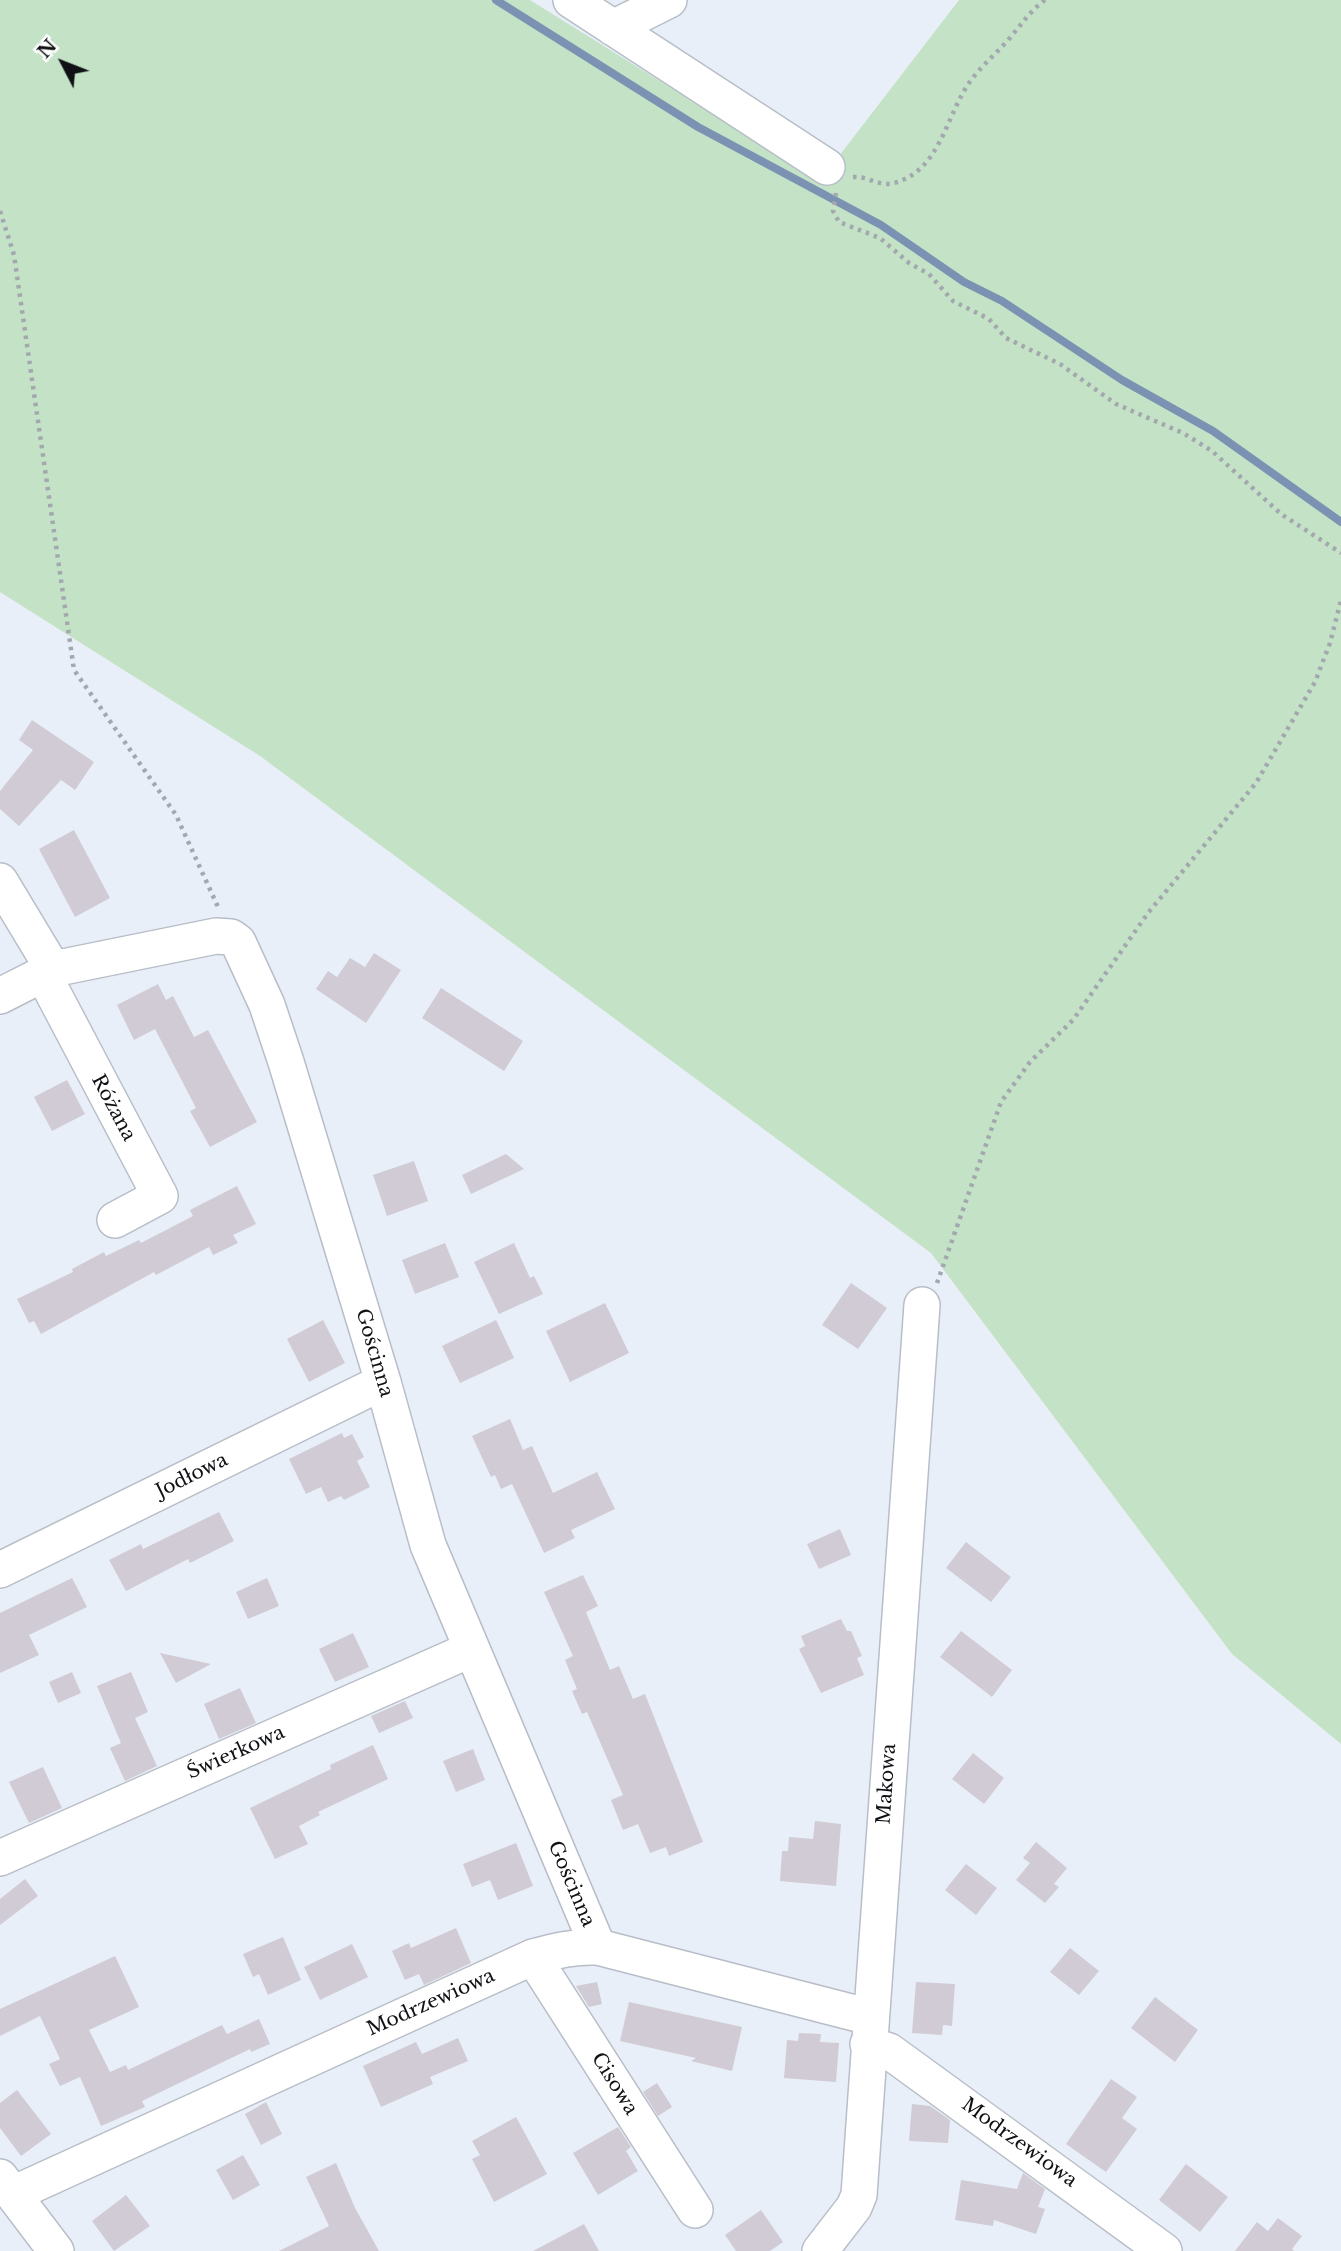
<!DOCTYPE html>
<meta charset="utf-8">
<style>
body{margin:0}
#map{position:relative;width:1341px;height:2251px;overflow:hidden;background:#e9eff8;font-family:"Libre Baskerville",serif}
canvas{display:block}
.north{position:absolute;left:28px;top:28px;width:70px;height:70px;-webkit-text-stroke:5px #fff;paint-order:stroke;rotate:312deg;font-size:19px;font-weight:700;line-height:28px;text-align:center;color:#0f1114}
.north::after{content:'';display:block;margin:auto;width:24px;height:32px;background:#0f1114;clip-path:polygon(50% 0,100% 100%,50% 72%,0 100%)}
</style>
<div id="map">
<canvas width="1341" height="2251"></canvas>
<div class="north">N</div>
</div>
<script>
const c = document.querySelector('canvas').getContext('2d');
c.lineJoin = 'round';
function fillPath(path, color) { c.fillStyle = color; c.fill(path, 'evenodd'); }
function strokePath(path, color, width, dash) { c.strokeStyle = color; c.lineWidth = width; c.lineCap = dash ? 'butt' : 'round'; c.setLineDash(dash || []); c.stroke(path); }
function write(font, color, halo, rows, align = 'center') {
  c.font = font + ' "Libre Baskerville",serif'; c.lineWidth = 5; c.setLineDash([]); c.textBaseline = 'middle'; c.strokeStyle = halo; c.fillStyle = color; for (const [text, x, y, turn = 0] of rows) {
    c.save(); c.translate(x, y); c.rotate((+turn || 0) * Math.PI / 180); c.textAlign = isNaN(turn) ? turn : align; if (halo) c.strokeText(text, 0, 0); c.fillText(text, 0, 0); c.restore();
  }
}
fillPath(new Path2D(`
 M 0,0 L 530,0 L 825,184 L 834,181 L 839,156 L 959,0 L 1341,0 L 1341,1744 L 1232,1654 L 931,1253 L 260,756 L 0,592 Z`), '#c4e2c6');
strokePath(new Path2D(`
 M 496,0 L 698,127 L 881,225 L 964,282 L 1002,301 L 1122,380 L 1213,431 L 1341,522`), '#7b92b3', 8);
fillPath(new Path2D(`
 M 32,720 L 94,762 L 75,790 L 61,780 L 19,826 L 0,809 L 0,791 L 33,750 L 19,740 Z
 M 74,830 L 110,898 L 75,917 L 39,849 Z
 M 374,953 L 401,970 L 366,1023 L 316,989 L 328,971 L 337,977 L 350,958 L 365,967 Z
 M 158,984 L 166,1000 L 173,996 L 194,1037 L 208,1030 L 257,1122 L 210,1147 L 190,1111 L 196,1108 L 155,1029 L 134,1040 L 117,1005 Z
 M 441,988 L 523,1041 L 504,1071 L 422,1018 Z
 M 67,1080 L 85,1114 L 52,1131 L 34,1097 Z
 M 506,1154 L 524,1169 L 471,1194 L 462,1175 Z
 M 414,1161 L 428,1201 L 387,1216 L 373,1175 Z
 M 237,1186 L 256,1224 L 233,1235 L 238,1243 L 213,1255 L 209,1247 L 156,1275 L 154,1272 L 41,1334 L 34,1321 L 29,1323 L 17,1299 L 73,1272 L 72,1269 L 104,1252 L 106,1256 L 139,1240 L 141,1243 L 193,1216 L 190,1210 Z
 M 445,1243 L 459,1277 L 415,1294 L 402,1260 Z
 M 514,1243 L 530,1278 L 534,1276 L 543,1294 L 499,1314 L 474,1262 Z
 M 851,1283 L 887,1308 L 858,1349 L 822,1325 Z
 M 605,1303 L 629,1353 L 570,1382 L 546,1331 Z
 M 323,1320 L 345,1363 L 309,1382 L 287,1339 Z
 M 496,1320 L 514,1358 L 460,1383 L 442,1346 Z
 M 510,1419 L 523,1450 L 532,1446 L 553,1493 L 597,1472 L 615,1509 L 571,1530 L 575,1538 L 544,1553 L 512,1484 L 501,1489 L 495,1475 L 491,1477 L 472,1436 Z
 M 342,1433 L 344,1438 L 352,1434 L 364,1457 L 357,1461 L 370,1487 L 344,1500 L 341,1496 L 328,1502 L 321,1487 L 306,1494 L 289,1459 Z
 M 219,1512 L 234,1541 L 190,1563 L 188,1559 L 126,1591 L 109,1560 L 141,1544 L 143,1549 Z
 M 840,1529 L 851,1555 L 819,1569 L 807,1544 Z
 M 966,1542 L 1011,1577 L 991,1602 L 946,1568 Z
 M 583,1575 L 598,1606 L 586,1612 L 610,1670 L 619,1666 L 633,1699 L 645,1694 L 703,1842 L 669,1856 L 666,1847 L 650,1853 L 638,1824 L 623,1830 L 611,1800 L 623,1795 L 587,1712 L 582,1714 L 572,1691 L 577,1689 L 565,1660 L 573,1656 L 544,1592 Z
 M 72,1578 L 87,1607 L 29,1635 L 39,1655 L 0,1673 L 0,1613 Z
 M 267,1578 L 279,1606 L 248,1619 L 236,1592 Z
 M 841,1619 L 847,1631 L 851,1631 L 862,1656 L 857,1658 L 864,1675 L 821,1693 L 799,1649 L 805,1646 L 801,1636 Z
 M 961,1631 L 1012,1670 L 992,1697 L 940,1657 Z
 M 353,1633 L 369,1667 L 335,1682 L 319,1649 Z
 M 160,1653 L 211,1664 L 176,1683 Z
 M 72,1672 L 81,1693 L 58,1703 L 49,1682 Z
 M 131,1672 L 148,1712 L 135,1718 L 157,1766 L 125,1781 L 110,1748 L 121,1743 L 97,1686 Z
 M 240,1688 L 256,1723 L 219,1739 L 204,1704 Z
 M 405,1701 L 413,1718 L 379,1733 L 371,1716 Z
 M 373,1745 L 388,1779 L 318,1812 L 320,1815 L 299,1826 L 308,1844 L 275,1859 L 250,1808 L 331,1769 L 330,1765 Z
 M 473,1749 L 485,1780 L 456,1792 L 443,1761 Z
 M 973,1753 L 1004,1778 L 984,1804 L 952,1779 Z
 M 43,1767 L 62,1808 L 29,1823 L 9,1782 Z
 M 815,1821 L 841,1824 L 836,1886 L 780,1881 L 782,1851 L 788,1851 L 789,1837 L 813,1839 Z
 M 1036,1842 L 1067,1868 L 1054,1884 L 1059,1887 L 1045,1903 L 1016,1880 L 1030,1863 L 1023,1858 Z
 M 516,1843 L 533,1886 L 498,1900 L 490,1880 L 472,1887 L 463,1864 Z
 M 966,1864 L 997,1888 L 976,1915 L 945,1890 Z
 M 25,1879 L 38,1896 L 0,1925 L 0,1899 Z
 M 456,1928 L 471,1963 L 424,1985 L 419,1974 L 405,1980 L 392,1951 L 409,1943 L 411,1948 Z
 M 283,1937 L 301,1980 L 268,1995 L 259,1974 L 253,1977 L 243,1954 Z
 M 352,1944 L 368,1977 L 320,2000 L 304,1967 Z
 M 1070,1948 L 1099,1971 L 1079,1995 L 1050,1972 Z
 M 115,1956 L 139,2007 L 89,2030 L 110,2072 L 126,2065 L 128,2070 L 222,2025 L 227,2034 L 259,2019 L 270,2044 L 251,2052 L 250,2049 L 142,2101 L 145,2107 L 101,2126 L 80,2077 L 60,2086 L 49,2064 L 60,2059 L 40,2016 L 0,2036 L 0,2009 Z
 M 597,1982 L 602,2004 L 589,2007 L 576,1986 Z
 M 916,1982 L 955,1984 L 952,2026 L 943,2025 L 942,2035 L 912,2033 Z
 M 1155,1997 L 1198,2030 L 1175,2062 L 1131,2028 Z
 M 629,2002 L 742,2027 L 732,2071 L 691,2061 L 696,2058 L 620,2041 Z
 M 799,2033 L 821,2034 L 820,2042 L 839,2043 L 836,2082 L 784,2078 L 787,2040 L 798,2041 Z
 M 458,2038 L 468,2061 L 430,2077 L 433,2084 L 381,2107 L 363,2066 L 416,2042 L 422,2054 Z
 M 1111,2079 L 1137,2097 L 1122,2118 L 1137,2129 L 1106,2172 L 1066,2144 Z
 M 657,2083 L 672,2107 L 658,2116 L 643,2092 Z
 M 17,2090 L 51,2134 L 21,2156 L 0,2128 L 0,2103 Z
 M 266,2102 L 282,2134 L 261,2145 L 245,2114 Z
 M 912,2104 L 930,2106 L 950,2120 L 948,2143 L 909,2141 Z
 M 516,2117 L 547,2174 L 494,2202 L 472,2159 L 480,2155 L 472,2141 Z
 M 618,2127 L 631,2147 L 626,2151 L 638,2171 L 598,2195 L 573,2153 Z
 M 243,2155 L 260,2185 L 233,2200 L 216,2170 Z
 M 336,2163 L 355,2208 L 379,2251 L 279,2251 L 329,2226 L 306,2177 Z
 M 1186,2164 L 1228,2197 L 1200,2232 L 1159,2200 Z
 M 1023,2173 L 1045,2189 L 1038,2207 L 1045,2209 L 1036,2234 L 994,2220 L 993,2226 L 955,2220 L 961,2180 L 1017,2189 Z
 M 126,2195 L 150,2226 L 114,2251 L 92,2221 Z
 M 761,2210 L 783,2242 L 770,2251 L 736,2251 L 725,2235 Z
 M 1278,2218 L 1302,2236 L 1292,2249 L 1294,2251 L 1235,2251 L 1257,2222 L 1268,2231 Z
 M 584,2224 L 599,2251 L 533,2251 Z`), '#d0cbd4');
const minor = new Path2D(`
 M 571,0 L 827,167
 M 613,28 L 669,0
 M 0,881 L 53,969
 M 43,974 L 160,1196 L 115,1220
 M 0,996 L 53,969 L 216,936 L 231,937 L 238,942 L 267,1005 L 286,1062 L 383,1382 L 428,1545 L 598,1947
 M 0,1570 L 383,1382
 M 0,1858 L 472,1649
 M 533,1957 L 695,2210
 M 868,2044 L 889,2051 L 1164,2251
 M 0,2177 L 56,2251
 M 13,2194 L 533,1957 C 555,1951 575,1946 598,1947 L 870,2017
 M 820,2251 L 854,2207 L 859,2195 L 922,1305`);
strokePath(minor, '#b8bec7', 38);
strokePath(new Path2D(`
 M 853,177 C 868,176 880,187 894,183 C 940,171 946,116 969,83 C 981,66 996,54 1009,39 C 1021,25 1030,11 1045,0
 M 836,193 L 833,211 L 839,222 L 880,238 L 909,263 L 929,274 L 953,301 L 989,319 L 1006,338 L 1060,364 L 1116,404 L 1183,433 L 1212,451 L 1281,514 L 1341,553
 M 0,211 L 14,255 L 74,670 L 176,815 L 218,907
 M 937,1283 L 1001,1102 L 1030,1062 L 1073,1020 L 1148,913 L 1256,783 L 1315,682 L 1330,643 L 1341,600`), '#a3a8af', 4.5, [3.5, 5]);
strokePath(minor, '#fff', 35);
write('19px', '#0f1114', '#fff', [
 ["Różana",113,1108,62],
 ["Gościnna",374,1353,74],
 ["Jodłowa",192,1476,-26],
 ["Świerkowa",236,1753,-24],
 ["Makowa",887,1784,-86],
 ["Gościnna",571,1884,67],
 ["Modrzewiowa",431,2003,-24],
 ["Cisowa",614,2084,58],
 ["Modrzewiowa",1019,2143,36]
]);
</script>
